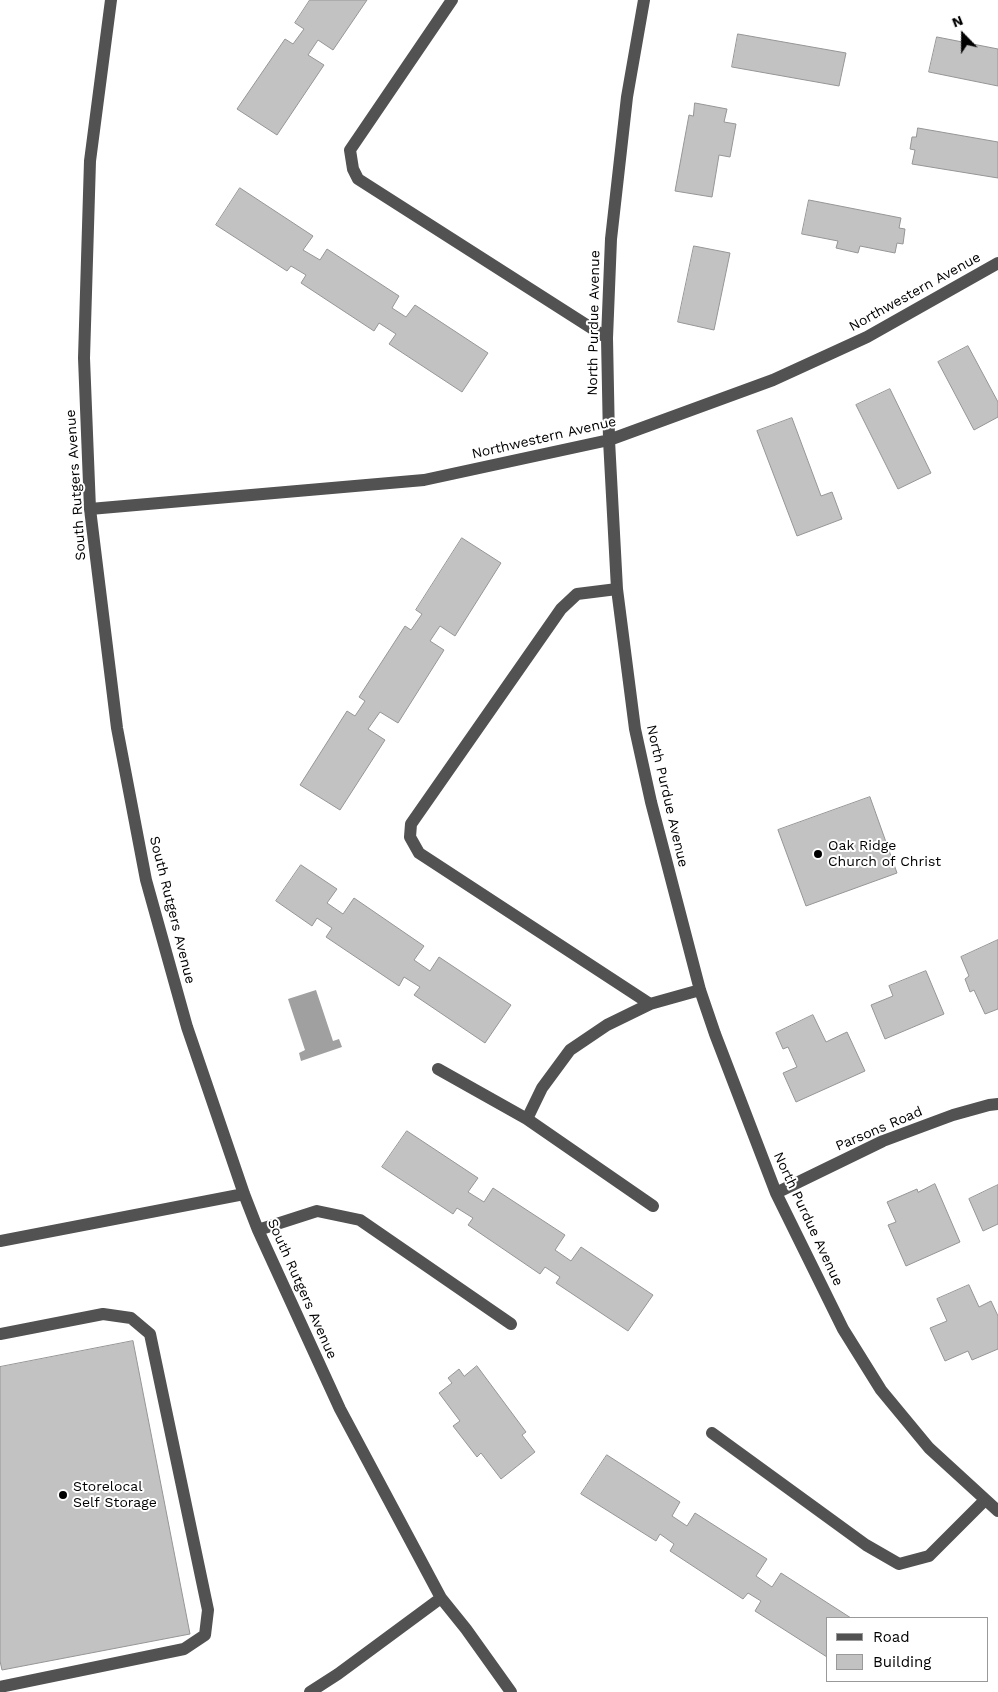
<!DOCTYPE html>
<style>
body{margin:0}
#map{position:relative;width:998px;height:1692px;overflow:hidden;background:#fff;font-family:"Work Sans",sans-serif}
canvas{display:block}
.legend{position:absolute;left:826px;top:1617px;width:162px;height:65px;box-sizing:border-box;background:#fff;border:1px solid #999;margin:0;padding:6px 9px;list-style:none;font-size:15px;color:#000}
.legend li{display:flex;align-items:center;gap:10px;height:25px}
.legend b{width:25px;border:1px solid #999}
.north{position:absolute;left:938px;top:10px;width:50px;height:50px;-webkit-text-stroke:4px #fff;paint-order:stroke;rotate:338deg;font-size:14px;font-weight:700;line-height:20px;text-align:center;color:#000}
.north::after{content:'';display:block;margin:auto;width:18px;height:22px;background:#000;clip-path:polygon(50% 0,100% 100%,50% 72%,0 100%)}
</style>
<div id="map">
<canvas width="998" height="1692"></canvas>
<ul class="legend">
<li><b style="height:6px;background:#525252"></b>Road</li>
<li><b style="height:14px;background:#c2c2c2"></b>Building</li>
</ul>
<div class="north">N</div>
</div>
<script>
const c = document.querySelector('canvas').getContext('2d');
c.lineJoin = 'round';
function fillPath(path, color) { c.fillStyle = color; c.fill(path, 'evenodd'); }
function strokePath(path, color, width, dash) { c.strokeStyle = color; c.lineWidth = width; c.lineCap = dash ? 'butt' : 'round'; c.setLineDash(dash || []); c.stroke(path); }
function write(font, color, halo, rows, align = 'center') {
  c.font = font + ' "Work Sans",sans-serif'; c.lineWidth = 4; c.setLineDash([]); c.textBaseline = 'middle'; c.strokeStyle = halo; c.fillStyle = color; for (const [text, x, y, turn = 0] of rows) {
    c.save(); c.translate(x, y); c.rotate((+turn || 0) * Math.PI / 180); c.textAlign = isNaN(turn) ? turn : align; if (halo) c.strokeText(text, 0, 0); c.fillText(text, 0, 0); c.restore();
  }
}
fillPath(new Path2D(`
 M 316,990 L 333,1041 L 339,1039 L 342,1047 L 301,1061 L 299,1053 L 305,1050 L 288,999 Z`), '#a0a0a0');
const building = new Path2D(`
 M 310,0 L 367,0 L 333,50 L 318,40 L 308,55 L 324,65 L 277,135 L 237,109 L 285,39 L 293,44 L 304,29 L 295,23 Z
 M 738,34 L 846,53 L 839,86 L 732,67 Z
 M 937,37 L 998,49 L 998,86 L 929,72 Z
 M 695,103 L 727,109 L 724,122 L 736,124 L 730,157 L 719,155 L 712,197 L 675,191 L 689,115 L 693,116 Z
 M 918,128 L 998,142 L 998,178 L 912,164 L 915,150 L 910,149 L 912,137 L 916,137 Z
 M 240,188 L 313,236 L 303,250 L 320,260 L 327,249 L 399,296 L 392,308 L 406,317 L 415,305 L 488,353 L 462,392 L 389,344 L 396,334 L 379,323 L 374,331 L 301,283 L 306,275 L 291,266 L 287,271 L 216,225 Z
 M 809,200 L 901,218 L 899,228 L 905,229 L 903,244 L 897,243 L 895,253 L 860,246 L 858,253 L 836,248 L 838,241 L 802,234 Z
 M 694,246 L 730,253 L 714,330 L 678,322 Z
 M 968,346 L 998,402 L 998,417 L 974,430 L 938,362 Z
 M 890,389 L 931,473 L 898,489 L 856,405 Z
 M 792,418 L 821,496 L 832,492 L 842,519 L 797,536 L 757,431 Z
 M 462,538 L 501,563 L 455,636 L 440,626 L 430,641 L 444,650 L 398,723 L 380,712 L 368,729 L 385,740 L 340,810 L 300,785 L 347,711 L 355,716 L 365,701 L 359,697 L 405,626 L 411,630 L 422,614 L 416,610 Z
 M 870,797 L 897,873 L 806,906 L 778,830 Z
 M 301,865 L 337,889 L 327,903 L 343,914 L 354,898 L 424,946 L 414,960 L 430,971 L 439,957 L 511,1005 L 485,1043 L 414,995 L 420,987 L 404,977 L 399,986 L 326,937 L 332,928 L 317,918 L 312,926 L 276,901 Z
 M 998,940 L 998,1009 L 985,1014 L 974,990 L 970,992 L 965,979 L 969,976 L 961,957 Z
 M 926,971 L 944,1014 L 885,1039 L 871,1005 L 893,996 L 889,986 Z
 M 813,1015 L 826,1042 L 847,1032 L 865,1071 L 796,1102 L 783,1073 L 797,1067 L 788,1047 L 783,1049 L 776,1033 Z
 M 407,1131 L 478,1178 L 468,1192 L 484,1202 L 493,1188 L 565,1235 L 555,1250 L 571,1261 L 581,1247 L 653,1295 L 628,1331 L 556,1283 L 560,1277 L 545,1267 L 540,1274 L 468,1225 L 473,1218 L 457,1208 L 453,1214 L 382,1167 Z
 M 935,1184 L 960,1242 L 906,1266 L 888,1225 L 896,1222 L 887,1202 L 917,1189 L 918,1192 Z
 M 998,1185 L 998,1224 L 983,1231 L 969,1199 Z
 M 969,1285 L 979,1307 L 991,1301 L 998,1316 L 998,1349 L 972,1360 L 968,1351 L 945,1361 L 930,1328 L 947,1321 L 937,1299 Z
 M 133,1341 L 190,1634 L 2,1670 L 0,1661 L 0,1367 Z
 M 477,1366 L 526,1432 L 522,1435 L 535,1452 L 501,1479 L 481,1453 L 477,1457 L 453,1426 L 460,1421 L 439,1393 L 452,1383 L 448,1378 L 459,1369 L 464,1376 Z
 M 607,1455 L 680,1502 L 672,1516 L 687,1526 L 695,1513 L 767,1559 L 756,1576 L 772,1587 L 781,1573 L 851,1618 L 827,1618 L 827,1657 L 755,1611 L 761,1601 L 748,1593 L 743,1599 L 670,1551 L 674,1544 L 660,1534 L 656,1541 L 581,1494 Z`);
fillPath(building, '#c2c2c2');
strokePath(building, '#969696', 1);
strokePath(new Path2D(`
 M 111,0 L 90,161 L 84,358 L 90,509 L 117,728 L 146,880 L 187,1027 L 244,1194 L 258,1230 L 340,1409 L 441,1598 L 466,1629 L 511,1692
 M 452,0 L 350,150 L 353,169 L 358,179 L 607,338
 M 644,0 L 627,97 L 611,239 L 607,338 L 609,440 L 617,589 L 635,729 L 651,802 L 700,990 L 715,1034 L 776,1193 L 843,1329 L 881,1390 L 929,1448 L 998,1511
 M 90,509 L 424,480 L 609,440 L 773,380 L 867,337 L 998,263
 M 617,589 L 577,594 L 561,609 L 411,824 L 410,837 L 419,853 L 650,1004
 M 438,1069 L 527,1119
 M 776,1193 L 883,1141 L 953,1115 L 989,1105 L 998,1104
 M 653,1206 L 527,1119 L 542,1088 L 570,1050 L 607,1025 L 650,1004 L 700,990
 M 258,1230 L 317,1211 L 360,1220 L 511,1324
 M 0,1241 L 244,1194
 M 0,1334 L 103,1314 L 131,1318 L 150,1334 L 208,1610 L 205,1635 L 184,1649 L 0,1687
 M 712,1433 L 866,1545 L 899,1564 L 929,1556 L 985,1500
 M 310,1692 L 338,1674 L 441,1598`), '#525252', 12);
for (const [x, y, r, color] of [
 [818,854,5,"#000"],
 [63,1495,5,"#000"]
]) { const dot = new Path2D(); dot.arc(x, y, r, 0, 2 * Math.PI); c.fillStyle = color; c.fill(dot); strokePath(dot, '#fff', 2); }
write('14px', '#000', '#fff', [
 ["Northwestern Avenue",915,292,-29],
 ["North Purdue Avenue",594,323,-89],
 ["Northwestern Avenue",544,438,-13],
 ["South Rutgers Avenue",76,485,-94],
 ["North Purdue Avenue",667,796,77],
 ["South Rutgers Avenue",172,910,76],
 ["Parsons Road",879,1129,-23],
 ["North Purdue Avenue",808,1219,65],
 ["South Rutgers Avenue",302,1289,66]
]);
write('14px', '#000', '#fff', [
 ["Oak Ridge",828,846],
 ["Church of Christ",828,862],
 ["Storelocal",73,1487],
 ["Self Storage",73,1503]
], 'left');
</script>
